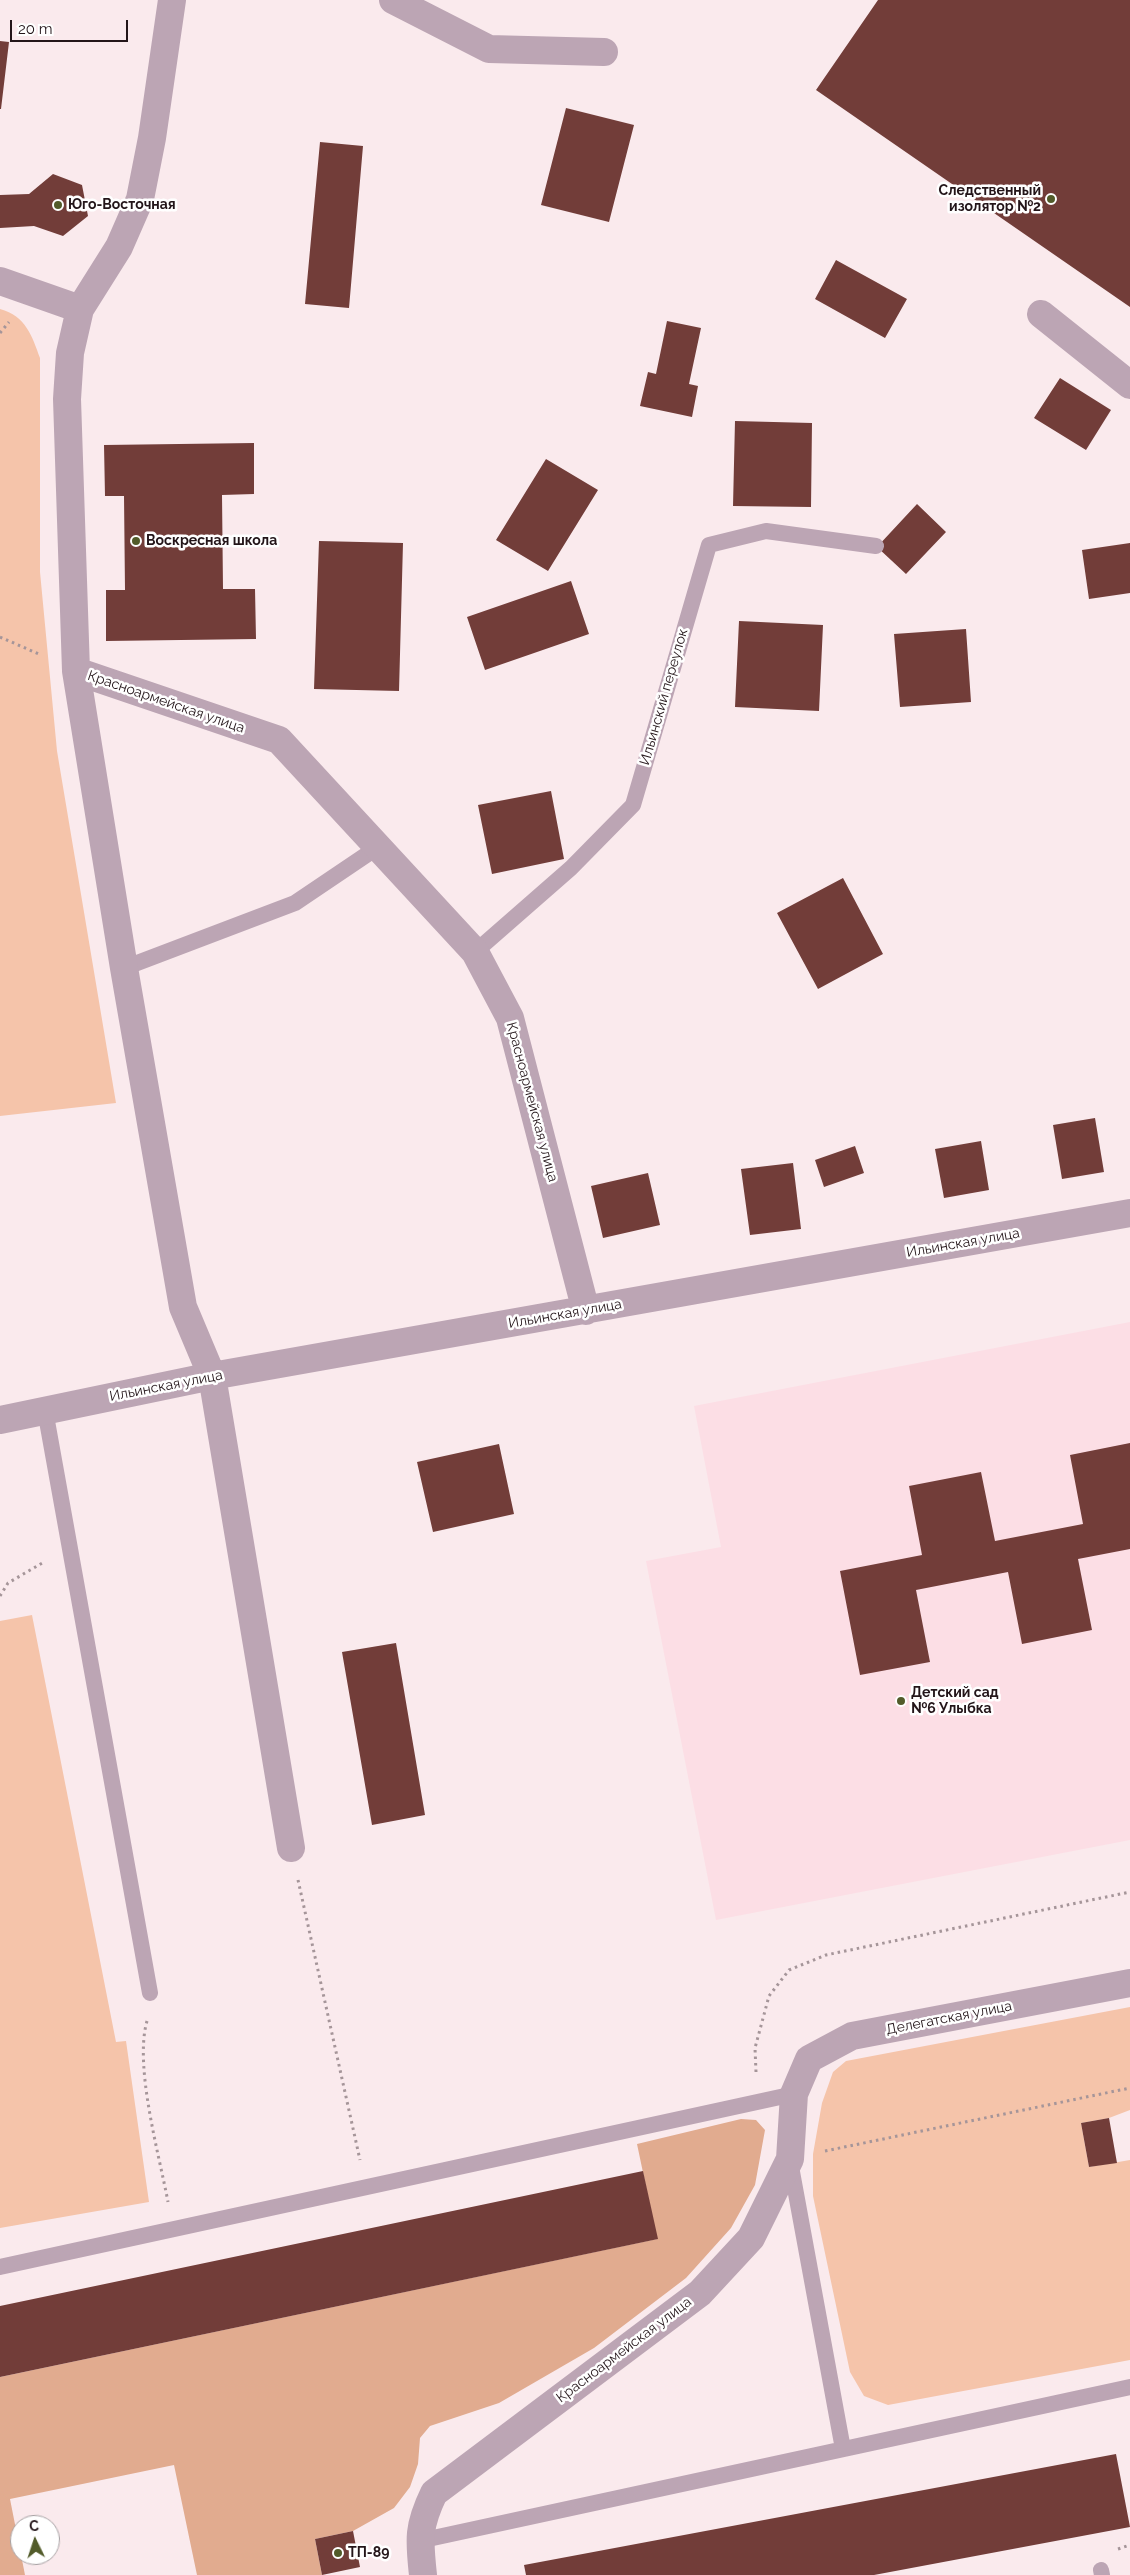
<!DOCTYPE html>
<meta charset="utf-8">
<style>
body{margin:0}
#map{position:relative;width:1130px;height:2575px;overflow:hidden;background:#faeaed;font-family:Raleway,sans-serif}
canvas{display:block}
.north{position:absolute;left:10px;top:2515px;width:50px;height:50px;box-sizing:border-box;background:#fff;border:1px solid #a7a1a3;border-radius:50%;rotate:356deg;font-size:14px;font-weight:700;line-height:20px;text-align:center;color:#231519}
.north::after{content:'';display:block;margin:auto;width:18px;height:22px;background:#525b2a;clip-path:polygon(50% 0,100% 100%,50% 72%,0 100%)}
.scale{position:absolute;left:10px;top:20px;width:118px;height:22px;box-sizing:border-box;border:2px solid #231519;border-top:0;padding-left:6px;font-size:15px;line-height:18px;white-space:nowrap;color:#231519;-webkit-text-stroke:4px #fff;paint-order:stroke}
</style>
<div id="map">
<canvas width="1130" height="2575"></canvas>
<div class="north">С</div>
<div class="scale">20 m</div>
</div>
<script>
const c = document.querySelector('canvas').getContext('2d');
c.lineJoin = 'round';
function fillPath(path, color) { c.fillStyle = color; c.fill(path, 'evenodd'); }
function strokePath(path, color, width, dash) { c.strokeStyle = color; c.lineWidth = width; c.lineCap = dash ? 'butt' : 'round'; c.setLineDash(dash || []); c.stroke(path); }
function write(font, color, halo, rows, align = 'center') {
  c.font = font + ' Raleway,sans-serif'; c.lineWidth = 5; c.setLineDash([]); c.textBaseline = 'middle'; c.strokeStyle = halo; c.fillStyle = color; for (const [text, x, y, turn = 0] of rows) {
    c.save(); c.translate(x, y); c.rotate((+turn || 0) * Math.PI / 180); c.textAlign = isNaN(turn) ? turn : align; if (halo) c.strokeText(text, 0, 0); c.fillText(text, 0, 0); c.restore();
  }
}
fillPath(new Path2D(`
 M 1130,1322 L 1130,1840 L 716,1920 L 646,1561 L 721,1547 L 694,1406 Z`), '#fcdee5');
fillPath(new Path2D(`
 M 0,309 C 26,316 32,336 40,358 L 40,572 L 57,751 L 116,1103 L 0,1116 Z
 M 32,1615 L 116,2042 L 126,2041 L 149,2202 L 0,2228 L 0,1621 Z
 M 1130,2007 L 1130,2110 L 1109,2118 L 1081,2123 L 1089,2167 L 1130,2160 L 1130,2360 L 888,2405 L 864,2396 L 850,2372 L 813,2196 L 813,2154 L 822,2103 L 833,2072 L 846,2061 Z`), '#f5c4aa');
fillPath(new Path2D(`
 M 741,2119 L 756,2120 L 765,2130 L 755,2185 L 731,2228 L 686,2278 L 594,2348 L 499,2403 L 430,2426 L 420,2438 L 418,2464 L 410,2487 L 394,2508 L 353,2531 L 315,2539 L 322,2575 L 197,2575 L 174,2465 L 10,2499 L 25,2575 L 0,2575 L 0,2377 L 657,2239 L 637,2144 Z`), '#e1ab8f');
fillPath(new Path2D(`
 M 878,0 L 1130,0 L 1130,307 L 816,90 Z
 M 0,41 L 9,42 L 1,109 L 0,109 Z
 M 566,108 L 634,125 L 609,222 L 541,205 Z
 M 320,142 L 363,146 L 349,308 L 305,304 Z
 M 53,174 L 82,185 L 88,216 L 63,236 L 34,226 L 0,228 L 0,195 L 29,194 Z
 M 836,260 L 907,299 L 885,338 L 815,299 Z
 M 667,321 L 701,328 L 689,384 L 698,386 L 692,417 L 640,406 L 648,372 L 656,374 Z
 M 1060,378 L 1111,410 L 1086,450 L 1034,418 Z
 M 735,421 L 812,423 L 811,507 L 733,506 Z
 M 254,443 L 254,494 L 222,495 L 223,589 L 255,589 L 256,639 L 106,641 L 106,590 L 125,590 L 124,496 L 105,496 L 104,445 Z
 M 546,459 L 598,490 L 548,571 L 496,540 Z
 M 917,504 L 946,532 L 906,574 L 877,547 Z
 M 319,541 L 403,543 L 399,691 L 314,689 Z
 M 1130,543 L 1130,593 L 1089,599 L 1082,550 Z
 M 571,581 L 589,634 L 485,670 L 467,617 Z
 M 739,621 L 823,625 L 819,711 L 735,707 Z
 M 966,629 L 971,702 L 900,707 L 894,634 Z
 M 551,791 L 564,859 L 492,874 L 478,805 Z
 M 843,878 L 883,954 L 818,989 L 777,913 Z
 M 1095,1118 L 1104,1172 L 1062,1179 L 1053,1125 Z
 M 981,1141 L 989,1190 L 944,1198 L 935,1149 Z
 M 855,1146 L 864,1173 L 824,1187 L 815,1160 Z
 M 793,1163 L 801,1229 L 750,1235 L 741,1169 Z
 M 648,1173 L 660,1225 L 603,1238 L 591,1186 Z
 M 1130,1443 L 1130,1549 L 1078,1559 L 1092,1630 L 1022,1644 L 1008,1572 L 916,1590 L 930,1662 L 860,1675 L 840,1571 L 922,1555 L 909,1486 L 981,1472 L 995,1541 L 1083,1524 L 1070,1455 Z
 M 499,1444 L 514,1514 L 433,1532 L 417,1462 Z
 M 396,1643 L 425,1815 L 372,1825 L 342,1652 Z
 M 1109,2118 L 1117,2163 L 1089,2167 L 1081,2123 Z
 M 643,2171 L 658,2239 L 0,2377 L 0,2306 Z
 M 1116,2454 L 1130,2527 L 874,2575 L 526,2575 L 524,2565 Z
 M 353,2531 L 360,2567 L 322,2575 L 315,2539 Z`), '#723d39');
strokePath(new Path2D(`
 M 0,333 L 9,322
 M 0,637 L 41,655
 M 0,1596 L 8,1583 L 44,1562
 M 298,1880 L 360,2160
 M 147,2021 C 134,2066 159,2154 168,2202
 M 756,2072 L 755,2048 L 769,1996 L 789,1970 L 826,1955 L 1130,1892
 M 825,2151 L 1130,2088
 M 1118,2549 L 1130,2545`), '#a59599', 3, [2.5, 4]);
strokePath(new Path2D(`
 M 475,952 L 571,868 L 633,805 L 709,545 L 766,531 L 876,546
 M 124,968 L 295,903 L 378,847
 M 45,1410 L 150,1993
 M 790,2161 L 843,2449
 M 0,2267 L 794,2094
 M 419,2541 L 1130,2387
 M 1101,2570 L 1102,2575`), '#bca5b4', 16);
strokePath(new Path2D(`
 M 172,0 L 152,138 L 140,199 L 119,247 L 80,309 L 70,353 L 67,399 L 76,671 L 279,740 L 475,952 L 510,1018 L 586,1311
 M 393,0 L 489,49 L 604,52
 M 0,281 L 80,309
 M 1041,314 L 1130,385
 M 76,671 L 124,968 L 183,1307 L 212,1376 L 291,1848
 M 0,1420 L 212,1376 L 1130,1213
 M 423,2575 C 419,2539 418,2526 434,2493 L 700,2293 L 751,2238 L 790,2159 L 794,2094 L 809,2059 L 852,2036 L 1130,1983`), '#bca5b4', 28);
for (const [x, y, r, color] of [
 [1051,199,5,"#525b2a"],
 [58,205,5,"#525b2a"],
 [136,541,5,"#525b2a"],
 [901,1701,5,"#525b2a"],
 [338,2553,5,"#525b2a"]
]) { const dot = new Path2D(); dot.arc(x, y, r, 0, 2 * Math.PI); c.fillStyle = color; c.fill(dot); strokePath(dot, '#fff', 2); }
write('bold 14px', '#231519', '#fff', [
 ["Следственный",1041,191,"right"],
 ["изолятор №2",1041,207,"right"],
 ["Юго-Восточная",68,205],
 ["Воскресная школа",146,541],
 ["Детский сад",911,1693],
 ["№6 Улыбка",911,1709],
 ["ТП-89",348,2553]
], 'left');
write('14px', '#231519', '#fff', [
 ["Ильинский переулок",664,697,-74],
 ["Красноармейская улица",166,702,19],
 ["Красноармейская улица",532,1102,75],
 ["Ильинская улица",963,1243,-10],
 ["Ильинская улица",565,1314,-10],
 ["Ильинская улица",166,1386,-11],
 ["Делегатская улица",949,2018,-11],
 ["Красноармейская улица",624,2350,-37]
]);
</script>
